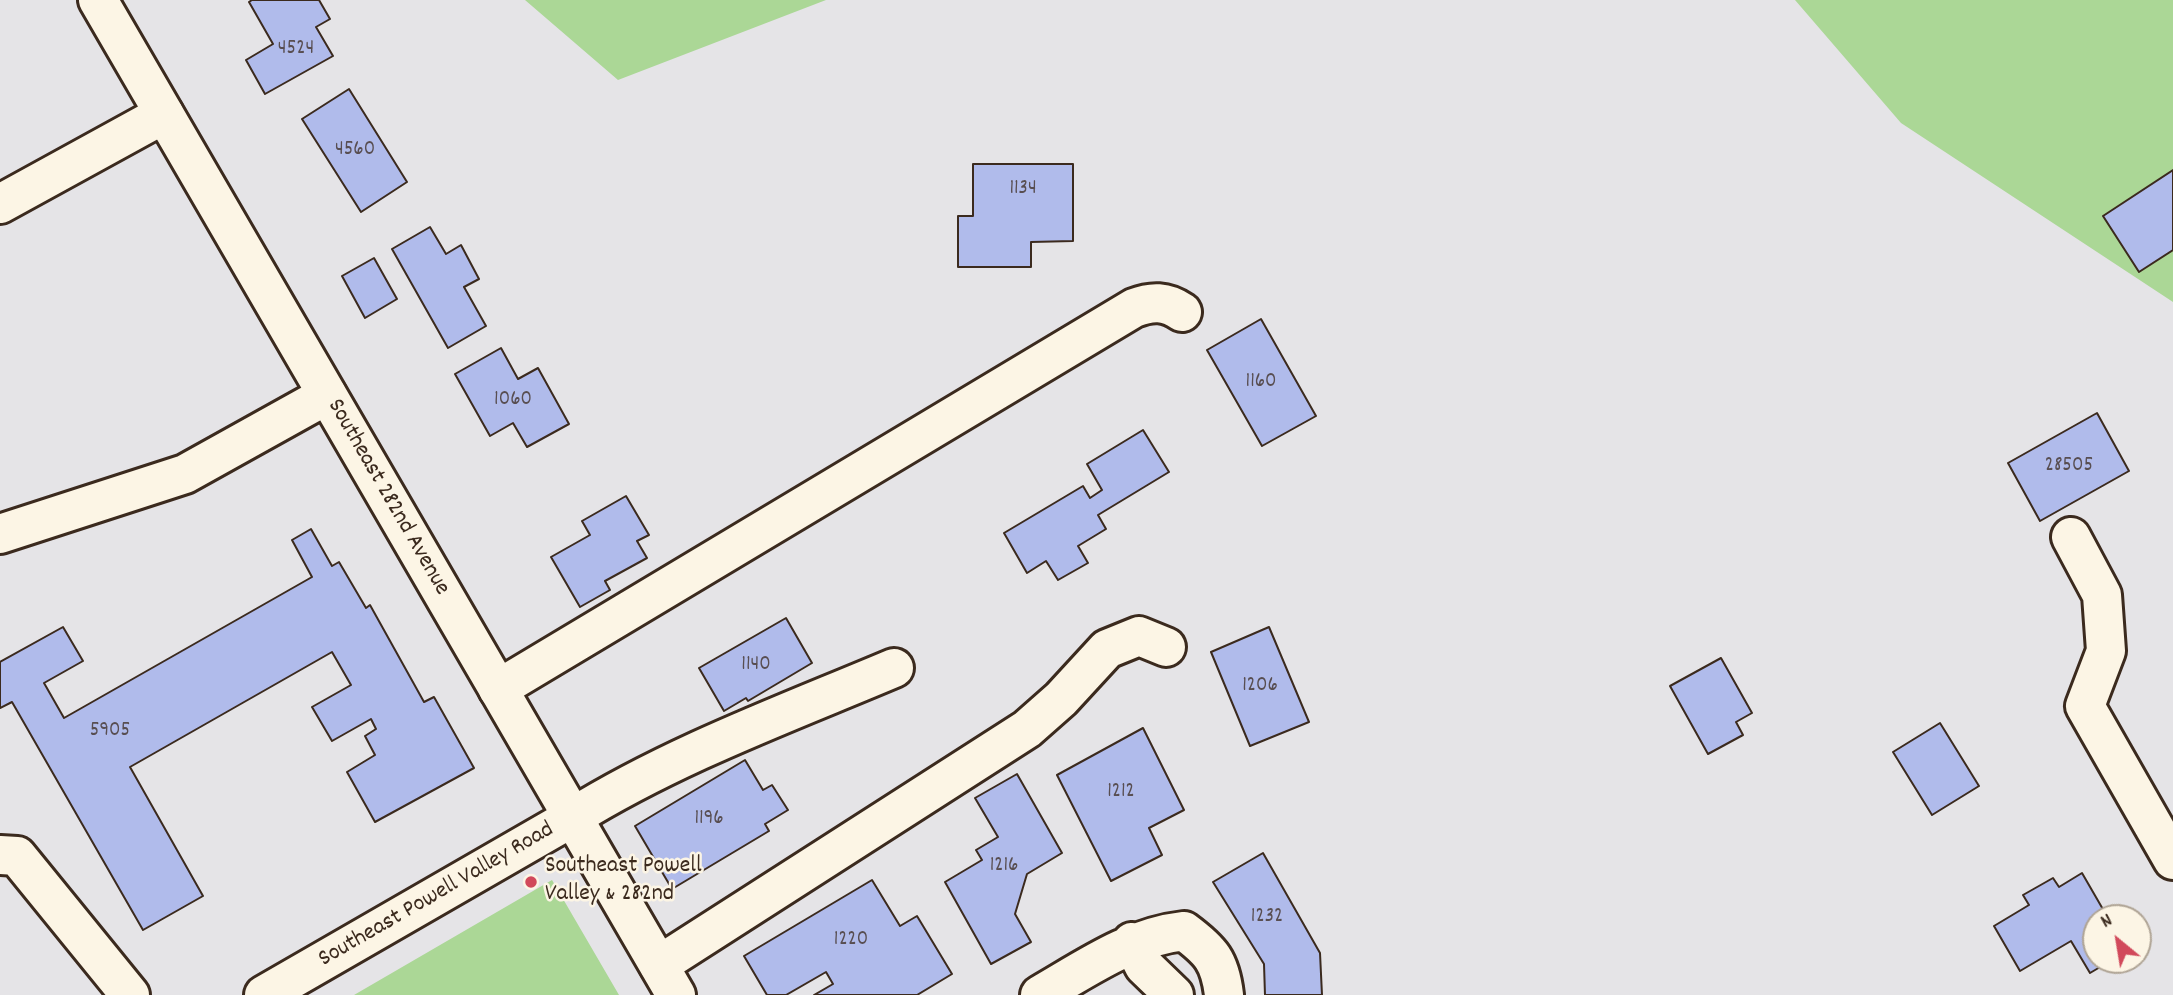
<!DOCTYPE html>
<style>
body{margin:0}
#map{position:relative;width:2173px;height:995px;overflow:hidden;background:#e5e4e7;font-family:Dekko,sans-serif}
canvas{display:block}
.north{position:absolute;left:2082px;top:904px;width:70px;height:70px;box-sizing:border-box;background:#fcf5e5;border:2px solid #afa495;border-radius:50%;rotate:330deg;font-size:19px;font-weight:700;line-height:28px;text-align:center;color:#3b2a1e}
.north::after{content:'';display:block;margin:auto;width:24px;height:32px;background:#d1495b;clip-path:polygon(50% 0,100% 100%,50% 72%,0 100%)}
</style>
<div id="map">
<canvas width="2173" height="995"></canvas>
<div class="north">N</div>
</div>
<script>
const c = document.querySelector('canvas').getContext('2d');
c.lineJoin = 'round';
function fillPath(path, color) { c.fillStyle = color; c.fill(path, 'evenodd'); }
function strokePath(path, color, width, dash) { c.strokeStyle = color; c.lineWidth = width; c.lineCap = dash ? 'butt' : 'round'; c.setLineDash(dash || []); c.stroke(path); }
function write(font, color, halo, rows, align = 'center') {
  c.font = font + ' Dekko,sans-serif'; c.lineWidth = 5; c.setLineDash([]); c.textBaseline = 'middle'; c.strokeStyle = halo; c.fillStyle = color; for (const [text, x, y, turn = 0] of rows) {
    c.save(); c.translate(x, y); c.rotate((+turn || 0) * Math.PI / 180); c.textAlign = isNaN(turn) ? turn : align; if (halo) c.strokeText(text, 0, 0); c.fillText(text, 0, 0); c.restore();
  }
}
fillPath(new Path2D(`
 M 525,0 L 826,0 L 618,80 Z
 M 1795,0 L 2173,0 L 2173,302 L 1901,123 Z
 M 552,880 L 619,995 L 354,995 Z`), '#abd796');
const building = new Path2D(`
 M 252,0 L 319,0 L 330,19 L 316,27 L 333,56 L 265,94 L 246,60 L 273,44 L 249,2 Z
 M 349,89 L 407,182 L 361,212 L 302,119 Z
 M 973,164 L 1073,164 L 1073,241 L 1031,242 L 1031,267 L 958,267 L 958,216 L 973,216 Z
 M 2173,170 L 2173,250 L 2139,272 L 2103,216 Z
 M 430,227 L 446,254 L 461,245 L 479,279 L 464,287 L 486,326 L 448,348 L 392,249 Z
 M 374,258 L 397,299 L 365,318 L 342,276 Z
 M 1261,319 L 1316,416 L 1262,446 L 1207,350 Z
 M 501,348 L 518,379 L 538,368 L 569,424 L 527,447 L 513,423 L 490,436 L 455,374 Z
 M 2097,413 L 2129,471 L 2040,521 L 2008,463 Z
 M 1143,430 L 1169,472 L 1098,515 L 1106,529 L 1078,546 L 1088,563 L 1058,580 L 1046,561 L 1027,573 L 1004,533 L 1083,486 L 1090,498 L 1102,490 L 1087,464 Z
 M 626,496 L 649,535 L 637,541 L 647,558 L 605,581 L 610,590 L 580,607 L 551,557 L 590,535 L 582,521 Z
 M 311,529 L 332,566 L 339,562 L 366,608 L 370,605 L 424,702 L 434,697 L 474,768 L 375,822 L 347,772 L 375,755 L 365,736 L 376,729 L 371,719 L 332,741 L 312,707 L 351,685 L 332,652 L 130,767 L 203,896 L 143,930 L 12,702 L 0,708 L 0,662 L 63,627 L 83,661 L 44,683 L 64,718 L 312,577 L 292,540 Z
 M 786,618 L 812,663 L 748,701 L 746,698 L 724,711 L 699,668 Z
 M 1269,627 L 1309,722 L 1250,746 L 1211,652 Z
 M 1721,658 L 1752,713 L 1736,722 L 1743,735 L 1708,754 L 1670,686 Z
 M 1940,723 L 1979,786 L 1932,815 L 1893,752 Z
 M 1143,728 L 1184,810 L 1149,828 L 1162,855 L 1111,881 L 1057,775 Z
 M 745,760 L 763,790 L 772,785 L 788,810 L 765,824 L 769,831 L 672,889 L 635,826 Z
 M 1017,774 L 1062,853 L 1027,874 L 1015,914 L 1031,942 L 991,964 L 945,882 L 982,860 L 976,850 L 998,837 L 975,798 Z
 M 1263,853 L 1320,953 L 1322,995 L 1265,995 L 1264,964 L 1213,882 Z
 M 2082,873 L 2108,918 L 2096,918 L 2096,960 L 2112,960 L 2090,973 L 2071,941 L 2020,971 L 1994,926 L 2029,905 L 2023,895 L 2053,878 L 2059,887 Z
 M 872,880 L 900,926 L 917,916 L 952,974 L 917,995 L 814,995 L 833,984 L 826,972 L 786,995 L 767,995 L 744,956 Z`);
fillPath(building, '#b0bbeb');
strokePath(building, '#3b2a1e', 2);
const minor = new Path2D(`
 M 0,204 L 164,114
 M 0,534 L 185,474 L 327,395
 M 2071,537 L 2102,595 L 2106,651 L 2085,706 L 2173,860
 M 498,689 L 1134,308 C 1152,301 1166,301 1182,312
 M 573,817 C 673,755 785,714 894,668
 M 0,855 L 17,856 L 130,995
 M 1132,942 L 1144,966 L 1174,995
 M 659,965 L 1027,729 L 1061,699 L 1107,649 L 1139,636 L 1166,647
 M 1040,995 C 1087,968 1130,937 1184,931 C 1211,951 1220,961 1224,995`);
const major = new Path2D(`
 M 98,0 L 676,995
 M 264,995 L 573,817`);
strokePath(minor, '#3b2a1e', 44);
strokePath(major, '#3b2a1e', 44);
strokePath(minor, '#fcf5e5', 38);
strokePath(major, '#fcf5e5', 38);
for (const [x, y, r, color] of [
 [531,882,7,"#d1495b"]
]) { const dot = new Path2D(); dot.arc(x, y, r, 0, 2 * Math.PI); c.fillStyle = color; c.fill(dot); strokePath(dot, '#fcf5e5', 2.5); }
write('21px', '#584e51', null, [
 ["4524",296,50],
 ["4560",355,151],
 ["1134",1023,190],
 ["1160",1261,383],
 ["1060",513,401],
 ["28505",2069,467],
 ["1140",756,666],
 ["1206",1260,687],
 ["5905",110,732],
 ["1212",1121,793],
 ["1196",709,820],
 ["1216",1004,867],
 ["1232",1267,918],
 ["1220",851,941]
]);
write('24px', '#3b2a1e', '#fcf5e5', [
 ["Southeast 282nd Avenue",387,498,60],
 ["Southeast Powell Valley Road",437,896,-30]
]);
write('24px', '#3b2a1e', '#fcf5e5', [
 ["Southeast Powell",545,868],
 ["Valley & 282nd",545,896]
], 'left');
</script>
